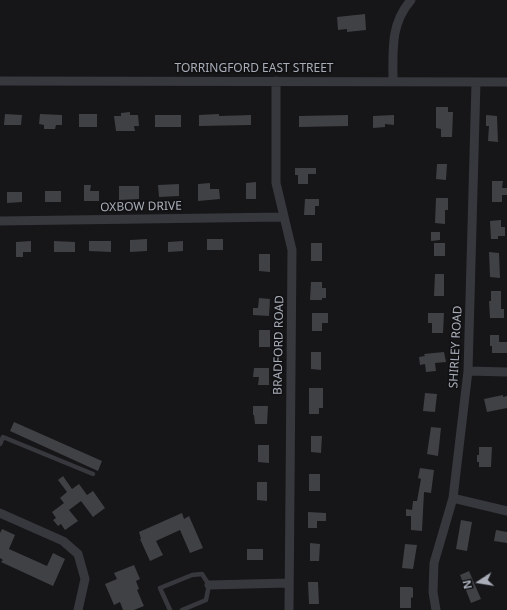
<!DOCTYPE html>
<style>
body{margin:0}
#map{position:relative;width:507px;height:610px;overflow:hidden;background:#161618;font-family:"Noto Sans",sans-serif}
canvas{display:block}
.north{position:absolute;left:459px;top:562px;width:40px;height:40px;-webkit-text-stroke:3px #111113;paint-order:stroke;rotate:258deg;font-size:11px;font-weight:700;line-height:16px;text-align:center;color:#a8adb8}
.north::after{content:'';display:block;margin:auto;width:14px;height:18px;background:#a8adb8;clip-path:polygon(50% 0,100% 100%,50% 72%,0 100%)}
</style>
<div id="map">
<canvas width="507" height="610"></canvas>
<div class="north">N</div>
</div>
<script>
const c = document.querySelector('canvas').getContext('2d');
c.lineJoin = 'round';
function fillPath(path, color) { c.fillStyle = color; c.fill(path, 'evenodd'); }
function strokePath(path, color, width, dash) { c.strokeStyle = color; c.lineWidth = width; c.lineCap = dash ? 'butt' : 'round'; c.setLineDash(dash || []); c.stroke(path); }
function write(font, color, halo, rows, align = 'center') {
  c.font = font + ' "Noto Sans",sans-serif'; c.lineWidth = 3.5; c.setLineDash([]); c.textBaseline = 'middle'; c.strokeStyle = halo; c.fillStyle = color; for (const [text, x, y, turn = 0] of rows) {
    c.save(); c.translate(x, y); c.rotate((+turn || 0) * Math.PI / 180); c.textAlign = isNaN(turn) ? turn : align; if (halo) c.strokeText(text, 0, 0); c.fillText(text, 0, 0); c.restore();
  }
}
fillPath(new Path2D(`
 M 365,14 L 366,30 L 347,32 L 347,29 L 338,30 L 337,17 Z
 M 436,107 L 448,107 L 448,112 L 453,112 L 452,137 L 441,137 L 441,129 L 436,128 Z
 M 130,112 L 130,115 L 138,115 L 139,126 L 134,126 L 135,131 L 116,131 L 114,116 L 121,116 L 121,113 Z
 M 5,114 L 22,115 L 21,125 L 4,125 Z
 M 40,114 L 62,115 L 62,125 L 56,125 L 55,129 L 44,129 L 44,125 L 39,124 Z
 M 79,114 L 97,114 L 97,127 L 79,127 Z
 M 219,114 L 219,116 L 251,115 L 251,125 L 199,126 L 199,115 Z
 M 155,115 L 181,115 L 181,127 L 155,127 Z
 M 348,115 L 348,126 L 299,127 L 299,116 Z
 M 394,115 L 394,125 L 385,124 L 385,127 L 373,128 L 373,116 Z
 M 486,115 L 497,116 L 498,142 L 488,141 L 489,126 L 486,126 Z
 M 437,164 L 447,164 L 446,180 L 436,179 Z
 M 295,168 L 316,168 L 316,174 L 308,174 L 308,184 L 298,184 L 298,175 L 295,175 Z
 M 492,181 L 503,181 L 502,188 L 507,188 L 507,195 L 502,195 L 502,202 L 492,202 Z
 M 256,182 L 256,199 L 246,199 L 246,183 Z
 M 210,183 L 210,189 L 219,189 L 220,199 L 198,201 L 198,184 Z
 M 179,184 L 179,196 L 159,197 L 158,185 Z
 M 84,185 L 91,185 L 90,191 L 99,191 L 99,201 L 84,201 Z
 M 119,186 L 139,186 L 139,199 L 119,200 Z
 M 45,191 L 61,191 L 61,202 L 45,202 Z
 M 7,192 L 22,192 L 22,202 L 7,203 Z
 M 436,198 L 448,198 L 448,210 L 445,210 L 445,224 L 435,223 Z
 M 305,199 L 319,199 L 319,206 L 315,206 L 315,215 L 304,215 Z
 M 501,220 L 501,227 L 505,227 L 505,236 L 498,236 L 498,239 L 491,239 L 490,221 Z
 M 431,232 L 440,232 L 440,240 L 431,241 Z
 M 147,239 L 147,251 L 130,252 L 130,240 Z
 M 207,239 L 223,239 L 223,250 L 207,250 Z
 M 31,241 L 31,252 L 23,252 L 23,257 L 16,257 L 16,242 Z
 M 54,241 L 75,242 L 75,252 L 54,252 Z
 M 89,241 L 111,241 L 111,252 L 89,251 Z
 M 183,241 L 183,251 L 168,252 L 168,242 Z
 M 311,243 L 322,243 L 322,261 L 311,261 Z
 M 434,243 L 445,243 L 445,256 L 434,256 Z
 M 489,252 L 499,253 L 500,278 L 490,277 Z
 M 259,254 L 270,254 L 270,272 L 259,271 Z
 M 435,274 L 444,274 L 444,296 L 434,296 Z
 M 311,282 L 322,282 L 322,288 L 326,288 L 326,298 L 322,298 L 322,300 L 310,300 Z
 M 491,291 L 501,291 L 501,309 L 504,309 L 504,318 L 490,318 L 489,301 L 491,301 Z
 M 259,298 L 270,299 L 269,316 L 253,315 L 253,308 L 258,308 Z
 M 312,313 L 328,313 L 328,323 L 322,323 L 322,331 L 312,331 Z
 M 428,313 L 444,313 L 443,333 L 432,333 L 432,323 L 428,323 Z
 M 259,330 L 270,330 L 270,347 L 259,347 Z
 M 490,335 L 499,335 L 499,342 L 507,342 L 507,353 L 492,353 L 492,346 L 490,346 Z
 M 311,352 L 321,352 L 321,370 L 311,369 Z
 M 444,352 L 446,362 L 435,363 L 436,371 L 426,372 L 425,364 L 420,365 L 419,357 L 425,356 L 424,354 Z
 M 254,368 L 269,368 L 269,385 L 258,385 L 259,377 L 253,377 Z
 M 309,388 L 323,388 L 323,408 L 319,408 L 319,414 L 309,414 Z
 M 425,393 L 437,394 L 435,412 L 423,411 Z
 M 503,395 L 503,397 L 507,396 L 507,408 L 487,412 L 484,399 Z
 M 253,406 L 268,406 L 267,424 L 255,424 L 254,415 L 253,415 Z
 M 14,422 L 102,461 L 98,471 L 10,431 Z
 M 431,427 L 441,428 L 438,456 L 427,454 Z
 M 311,436 L 322,436 L 321,453 L 311,452 Z
 M 258,445 L 269,445 L 269,463 L 258,462 Z
 M 479,447 L 492,447 L 491,467 L 479,467 L 479,462 L 477,462 L 477,455 L 479,455 Z
 M 420,468 L 434,470 L 431,493 L 424,492 L 422,531 L 411,530 L 411,516 L 406,516 L 406,509 L 412,510 L 413,501 L 417,501 L 421,479 L 418,478 Z
 M 309,474 L 320,474 L 320,491 L 309,491 Z
 M 63,476 L 72,489 L 79,484 L 87,495 L 93,491 L 105,508 L 93,517 L 81,501 L 69,510 L 78,521 L 65,530 L 61,524 L 58,526 L 53,520 L 56,518 L 52,512 L 64,503 L 60,498 L 67,492 L 58,480 Z
 M 257,482 L 267,482 L 267,501 L 257,500 Z
 M 308,512 L 326,513 L 326,521 L 317,521 L 317,528 L 308,528 Z
 M 182,513 L 184,519 L 189,516 L 203,548 L 190,553 L 180,530 L 156,541 L 163,555 L 150,561 L 140,539 L 141,539 L 139,532 Z
 M 461,520 L 472,522 L 467,551 L 456,549 Z
 M 2,529 L 15,535 L 9,549 L 47,566 L 53,553 L 65,559 L 53,586 L 1,562 L 3,560 L 0,558 L 0,533 Z
 M 496,530 L 507,532 L 507,543 L 494,541 Z
 M 310,543 L 320,544 L 319,561 L 310,561 Z
 M 405,544 L 417,545 L 413,569 L 402,568 Z
 M 247,549 L 263,549 L 263,560 L 247,560 Z
 M 134,565 L 140,579 L 136,581 L 139,589 L 137,590 L 144,606 L 134,610 L 123,610 L 120,602 L 114,605 L 105,584 L 117,579 L 114,573 Z
 M 469,571 L 481,599 L 471,603 L 460,575 Z
 M 308,582 L 318,582 L 319,604 L 309,604 Z
 M 400,587 L 411,587 L 413,588 L 413,598 L 411,597 L 411,608 L 400,608 Z`), '#404145');
strokePath(new Path2D(`
 M 0,444 L 3,437 L 93,474
 M 170,610 L 160,588 L 192,575 L 202,574 L 209,585 L 206,600 L 182,610`), '#37383d', 4.5);
strokePath(new Path2D(`
 M 0,81 L 507,82
 M 276,81 L 276,183 L 292,250 L 289,610
 M 393,81 C 393,51 390,24 411,0
 M 0,221 L 283,217
 M 468,371 L 507,372
 M 453,498 L 507,511
 M 0,513 L 63,541 L 78,554 L 85,579 L 78,610
 M 209,585 L 288,583
 M 436,610 L 433,592 L 434,563 L 453,498 L 468,371 L 476,82`), '#37383d', 9);
write('12px', '#a8adb8', '#111113', [
 ["TORRINGFORD EAST STREET",254,69],
 ["OXBOW DRIVE",141,207,-1],
 ["BRADFORD ROAD",279,345,-89],
 ["SHIRLEY ROAD",456,347,-87]
]);
</script>
